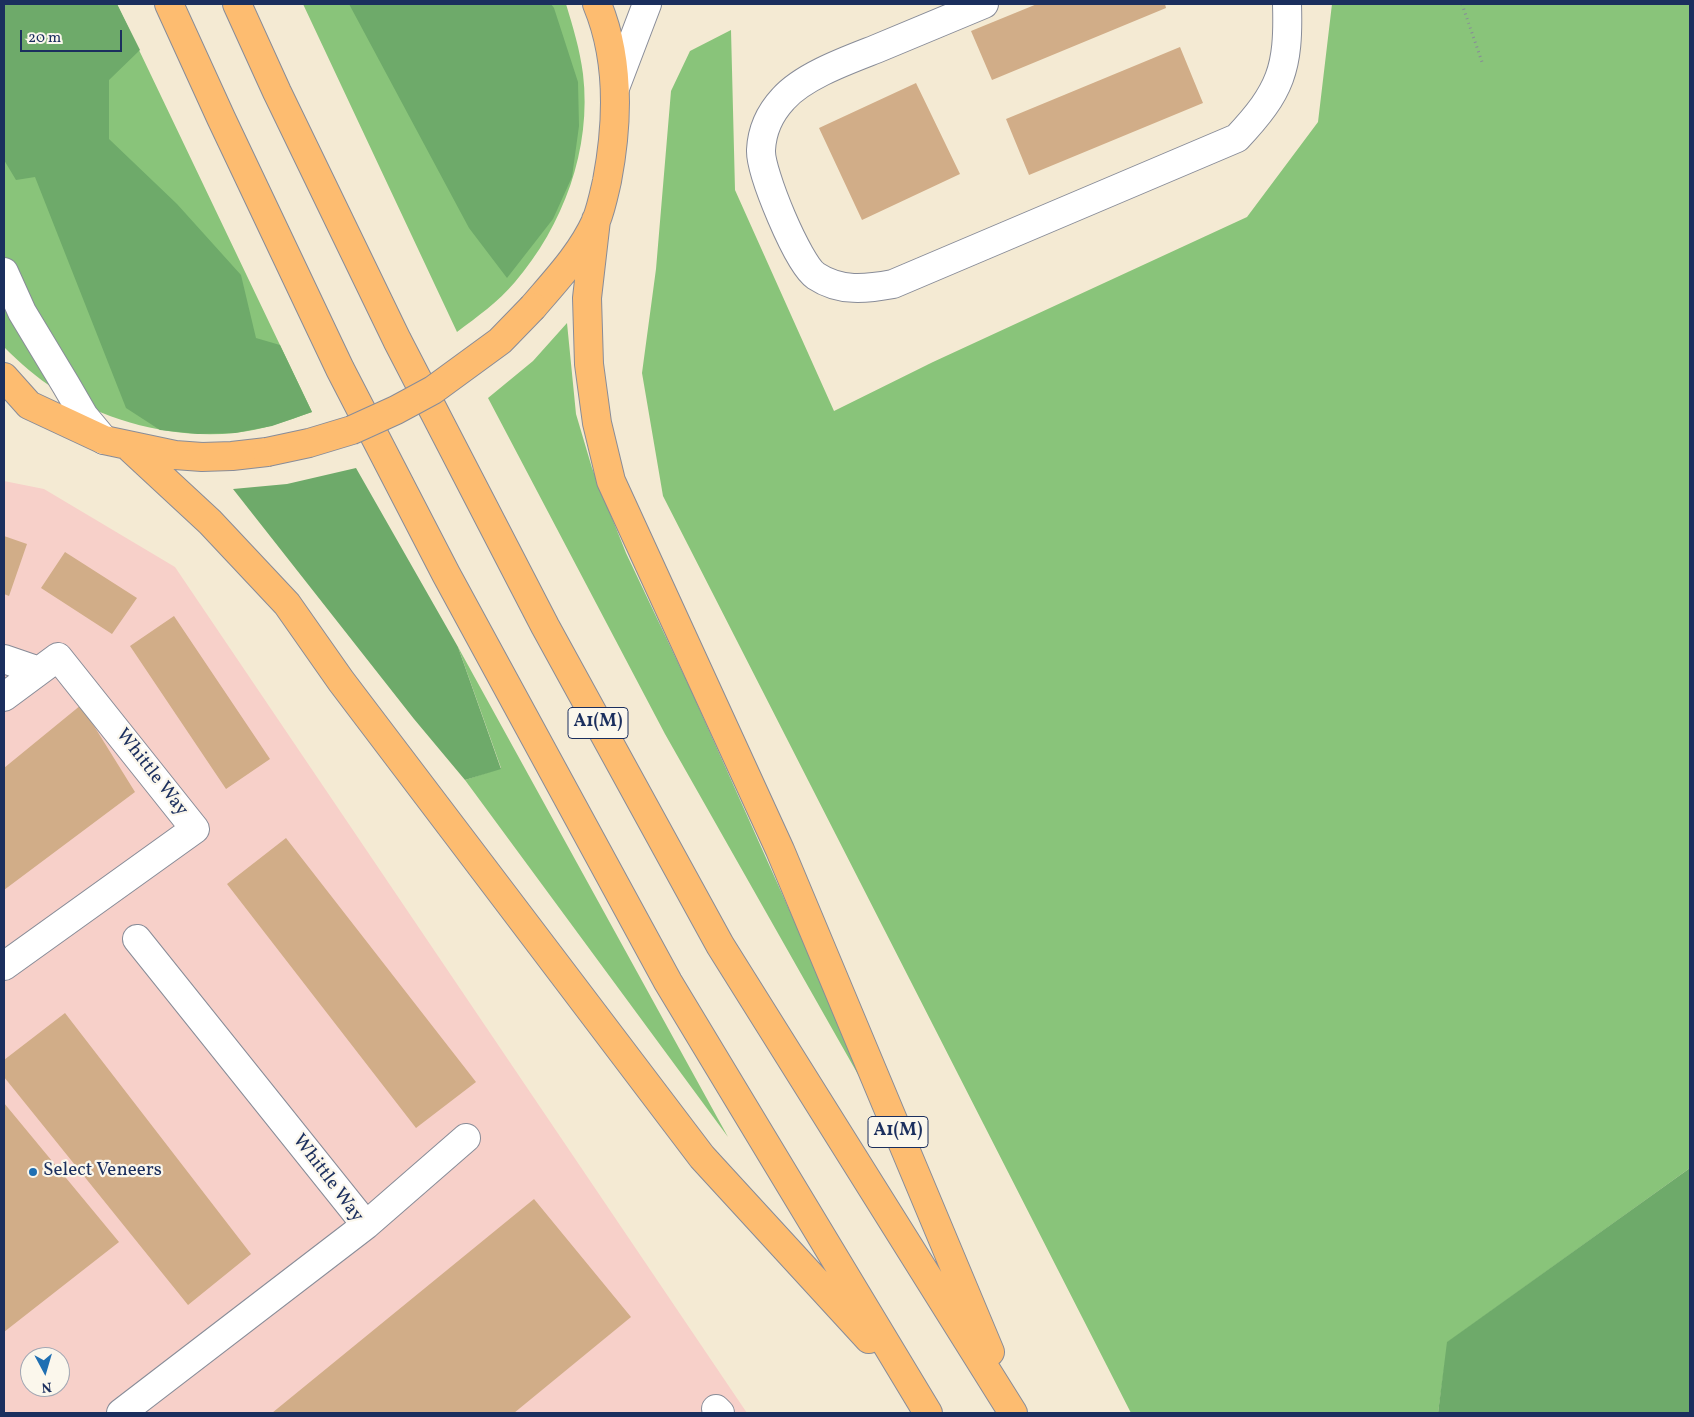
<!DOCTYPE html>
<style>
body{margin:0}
#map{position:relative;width:1694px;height:1417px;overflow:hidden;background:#f4ead3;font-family:Vollkorn,serif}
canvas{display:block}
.frame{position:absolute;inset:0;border:5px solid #1b2f5e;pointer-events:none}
.north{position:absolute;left:20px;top:1347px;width:50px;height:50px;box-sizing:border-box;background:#fbf7ec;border:1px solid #a1a7b3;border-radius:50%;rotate:174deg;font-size:14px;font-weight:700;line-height:20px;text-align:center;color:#1b2f5e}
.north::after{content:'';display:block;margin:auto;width:18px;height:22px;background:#1f6fb2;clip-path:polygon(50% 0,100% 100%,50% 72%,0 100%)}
.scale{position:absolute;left:20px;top:30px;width:102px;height:22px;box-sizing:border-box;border:2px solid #1b2f5e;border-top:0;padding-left:6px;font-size:15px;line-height:18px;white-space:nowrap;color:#1b2f5e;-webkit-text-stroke:4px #fbf7ec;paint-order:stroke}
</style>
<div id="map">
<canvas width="1694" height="1417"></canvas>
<div class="frame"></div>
<div class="north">N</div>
<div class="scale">20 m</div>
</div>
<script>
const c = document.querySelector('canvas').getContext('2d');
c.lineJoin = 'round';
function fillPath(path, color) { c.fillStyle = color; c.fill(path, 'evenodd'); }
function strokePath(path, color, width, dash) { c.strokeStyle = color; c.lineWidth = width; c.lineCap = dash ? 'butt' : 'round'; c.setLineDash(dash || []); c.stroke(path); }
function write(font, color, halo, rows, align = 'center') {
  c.font = font + ' Vollkorn,serif'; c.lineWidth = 4.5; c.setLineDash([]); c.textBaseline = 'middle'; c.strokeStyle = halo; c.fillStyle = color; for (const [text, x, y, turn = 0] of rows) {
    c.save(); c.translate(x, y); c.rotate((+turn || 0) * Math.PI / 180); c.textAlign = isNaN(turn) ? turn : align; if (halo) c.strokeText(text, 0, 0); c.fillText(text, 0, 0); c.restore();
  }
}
fillPath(new Path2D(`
 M 4,481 L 44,489 L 175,567 L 747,1413 L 4,1413 ZM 30,1357 L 60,1357 L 60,1387 L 30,1387 Z`), '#f7d0c9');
fillPath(new Path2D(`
 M 4,4 L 117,4 L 312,412 C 287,421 262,430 235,433 C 173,439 109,422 56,390 C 37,378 20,363 4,347 Z
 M 303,4 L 566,4 C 573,27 580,50 583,74 C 592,149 563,226 515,282 C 498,302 477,317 457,332 Z
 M 1332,4 L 1690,4 L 1690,1168 L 1448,1342 L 1438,1413 L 1131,1413 L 663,496 L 642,373 L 656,269 L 671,91 L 690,51 L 731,30 L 735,190 L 834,411 L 933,362 L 1247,217 L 1318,122 Z
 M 567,323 L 576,414 L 592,468 L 626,553 L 690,688 L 881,1115 L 665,734 L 488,398 L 533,361 Z
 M 458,647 L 728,1137 L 465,780 L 501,768 Z`), '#89c47a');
fillPath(new Path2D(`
 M 4,4 L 117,4 L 140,50 L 109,80 L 109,139 L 177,204 L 241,275 L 256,338 L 280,345 L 312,412 L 272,426 L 235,433 L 198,434 L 160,430 L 126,408 L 35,177 L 16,180 L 4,160 Z
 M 349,4 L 551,4 L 554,8 L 578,82 L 579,126 L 572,177 L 553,219 L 507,278 L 469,228 Z
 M 356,468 L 458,647 L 501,769 L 465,780 L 414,719 L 233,489 L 287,484 Z
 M 1690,1168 L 1690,1413 L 1438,1413 L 1447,1342 Z`), '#6eaa6a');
fillPath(new Path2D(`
 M 1037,4 L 1165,4 L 1166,8 L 992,80 L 971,31 Z
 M 1180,47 L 1203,103 L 1029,175 L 1006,119 Z
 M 916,83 L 960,174 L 862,220 L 819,128 Z
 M 4,536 L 27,544 L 9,596 L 4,594 Z
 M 65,552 L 137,598 L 112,634 L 41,588 Z
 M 174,616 L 270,759 L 226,789 L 130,646 Z
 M 81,705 L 135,792 L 4,890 L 4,768 Z
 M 286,838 L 476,1082 L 416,1128 L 227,884 Z
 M 65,1013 L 251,1254 L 188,1305 L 4,1077 L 4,1060 Z
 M 4,1103 L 119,1242 L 4,1332 Z
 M 534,1199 L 631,1317 L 514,1413 L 272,1413 Z`), '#d1ad88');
const minor = new Path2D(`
 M 984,4 C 948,19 912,34 876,49 C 848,60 803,76 783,99 C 770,113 762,130 761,150 C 760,172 798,264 816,276 C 840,292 866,289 893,284 L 1237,138 C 1281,91 1289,69 1287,4
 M 615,88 L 647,4
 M 4,272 L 22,312 L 66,385 L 84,416 L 104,440
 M 4,659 L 39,671
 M 4,697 L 58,657 L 195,829 L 4,966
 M 366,1225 L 466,1138
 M 716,1409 L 720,1413
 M 121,1413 L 366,1225 L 137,939`);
const highway = new Path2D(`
 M 169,4 L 221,118 L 340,369 L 446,574 L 668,982 L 928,1413
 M 237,4 L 277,92 L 397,340 L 545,626 L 720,945 L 1013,1413
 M 596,220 L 587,298 L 589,364 L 597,423 L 611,481 L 780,850 L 990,1352
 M 533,307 C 556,280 581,254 596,221 C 601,209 604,194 607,181 C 618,123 620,59 597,4
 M 4,377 L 29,405 L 104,440 L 175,455 L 202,457 L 232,456 L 267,452
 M 128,446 L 210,522 L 287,604 L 341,681 L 702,1157 L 869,1339`);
strokePath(minor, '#888c98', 30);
strokePath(highway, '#888c98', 30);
strokePath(new Path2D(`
 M 1462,4 L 1482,62`), '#888c98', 3, [1, 4]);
strokePath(minor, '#fff', 28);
strokePath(highway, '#fdbc70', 28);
const highwayBridge = new Path2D(`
 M 267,452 L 309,443 L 352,430 L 396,410 L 433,390 L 500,341 L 533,307`);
strokePath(highwayBridge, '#888c98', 30, []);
strokePath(highwayBridge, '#fdbc70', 28);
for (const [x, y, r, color] of [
 [33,1172,5,"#1f6fb2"]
]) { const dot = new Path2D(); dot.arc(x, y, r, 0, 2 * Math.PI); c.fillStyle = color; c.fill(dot); strokePath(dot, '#fbf7ec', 2); }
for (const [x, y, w] of [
 [598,723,60],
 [898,1132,60]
]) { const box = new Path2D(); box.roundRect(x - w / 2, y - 15.5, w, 31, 4); c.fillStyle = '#fbf7ec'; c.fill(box); strokePath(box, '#1b2f5e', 1); }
write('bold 18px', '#1b2f5e', null, [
 ["A1(M)",598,723],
 ["A1(M)",898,1132]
]);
write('19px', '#1b2f5e', '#fbf7ec', [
 ["Whittle Way",151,773,52],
 ["Whittle Way",327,1179,53]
]);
write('19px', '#1b2f5e', '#fbf7ec', [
 ["Select Veneers",43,1172]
], 'left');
</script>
